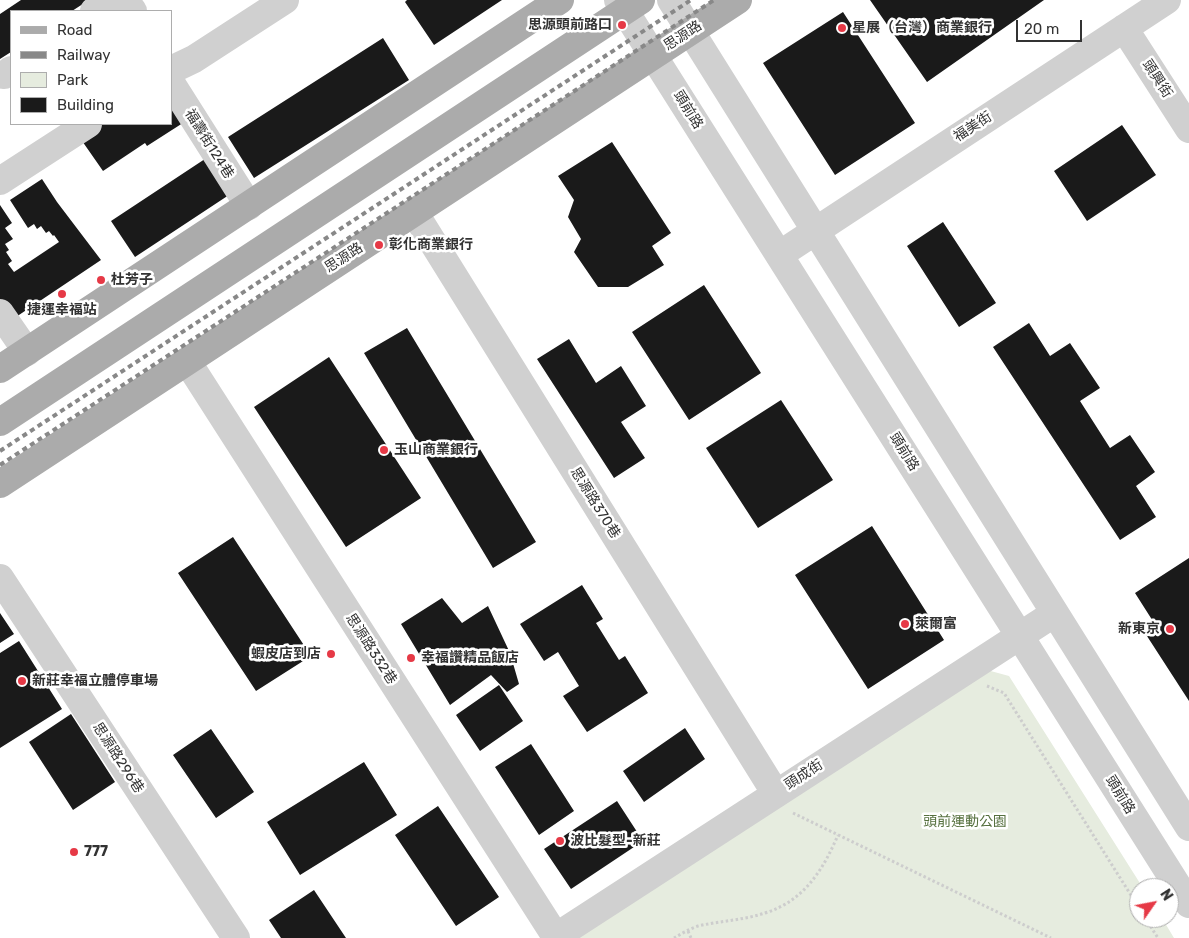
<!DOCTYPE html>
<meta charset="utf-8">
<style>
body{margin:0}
#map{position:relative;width:1189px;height:938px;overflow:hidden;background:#fff;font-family:Rubik,sans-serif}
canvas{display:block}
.legend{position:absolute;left:10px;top:10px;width:162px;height:115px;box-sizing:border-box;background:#fff;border:1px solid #adadad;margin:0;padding:6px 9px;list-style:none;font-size:15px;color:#333}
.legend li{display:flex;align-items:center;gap:10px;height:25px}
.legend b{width:25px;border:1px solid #adadad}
.north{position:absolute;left:1129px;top:878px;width:50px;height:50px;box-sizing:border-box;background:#fff;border:1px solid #adadad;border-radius:50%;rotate:57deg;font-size:14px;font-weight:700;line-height:20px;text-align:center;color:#333}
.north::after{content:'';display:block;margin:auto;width:18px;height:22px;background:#e63946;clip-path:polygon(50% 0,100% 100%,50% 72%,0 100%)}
.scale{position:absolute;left:1016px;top:20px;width:66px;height:22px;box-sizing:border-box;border:2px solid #333;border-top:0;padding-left:6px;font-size:15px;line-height:18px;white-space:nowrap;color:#333;-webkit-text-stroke:4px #fff;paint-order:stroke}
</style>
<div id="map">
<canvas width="1189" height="938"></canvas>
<ul class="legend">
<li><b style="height:6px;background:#ababab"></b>Road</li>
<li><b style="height:6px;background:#888"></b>Railway</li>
<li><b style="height:14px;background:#e6ecdf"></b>Park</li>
<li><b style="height:14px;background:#1a1a1a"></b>Building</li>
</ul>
<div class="north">N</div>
<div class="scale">20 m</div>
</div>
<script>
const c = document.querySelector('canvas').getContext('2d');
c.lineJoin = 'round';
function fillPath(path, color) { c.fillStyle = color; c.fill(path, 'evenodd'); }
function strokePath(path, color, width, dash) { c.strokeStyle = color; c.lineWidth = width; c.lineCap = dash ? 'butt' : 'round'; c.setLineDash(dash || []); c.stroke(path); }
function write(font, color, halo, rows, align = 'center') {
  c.font = font + ' Rubik,"Noto Sans TC",sans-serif'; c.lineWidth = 5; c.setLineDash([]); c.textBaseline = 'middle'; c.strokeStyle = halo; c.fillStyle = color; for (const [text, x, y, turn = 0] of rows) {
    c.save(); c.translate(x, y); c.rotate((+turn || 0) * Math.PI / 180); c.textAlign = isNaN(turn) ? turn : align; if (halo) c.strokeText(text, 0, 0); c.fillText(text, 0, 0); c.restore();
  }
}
fillPath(new Path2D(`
 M 987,670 L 1009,676 L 1143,888 L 1139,888 L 1139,918 L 1162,918 L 1174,938 L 573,938 Z`), '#e6ecdf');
fillPath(new Path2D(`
 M 21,0 L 89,0 L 72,11 L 11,11 L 11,52 L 0,59 L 0,14 Z
 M 407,0 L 502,0 L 434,45 L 405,2 Z
 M 870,0 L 1044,0 L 927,82 Z
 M 843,12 L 915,123 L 835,175 L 763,63 Z
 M 383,38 L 409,80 L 254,178 L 228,137 Z
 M 171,99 L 186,121 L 147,146 L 145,143 L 103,171 L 80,138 L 101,124 L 171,124 Z
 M 1122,125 L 1156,175 L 1087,221 L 1054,171 Z
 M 612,142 L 671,233 L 652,246 L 664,265 L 628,287 L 598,287 L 574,252 L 581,239 L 568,217 L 574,200 L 558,176 Z
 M 214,153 L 238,189 L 135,257 L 111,221 Z
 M 42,179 L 57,202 L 101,260 L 10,321 L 0,307 L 0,205 L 12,223 L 5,228 L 13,239 L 5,244 L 9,250 L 6,252 L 12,261 L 8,264 L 14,272 L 59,242 L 54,235 L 53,236 L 49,231 L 46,233 L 41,226 L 37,229 L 34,224 L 28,228 L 10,200 Z
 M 943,222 L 996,303 L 959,327 L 907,246 Z
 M 704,285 L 761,373 L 689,420 L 632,332 Z
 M 1029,323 L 1050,356 L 1070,343 L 1100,388 L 1080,401 L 1110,448 L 1130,435 L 1155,472 L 1136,486 L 1156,517 L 1120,540 L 993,347 Z
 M 407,328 L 536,542 L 493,568 L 364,353 Z
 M 569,339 L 596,383 L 621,366 L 646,406 L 621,422 L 645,458 L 614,478 L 537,359 Z
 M 329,357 L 421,498 L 346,547 L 254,407 Z
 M 781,400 L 833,480 L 758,528 L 706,448 Z
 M 872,526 L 944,640 L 868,689 L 795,575 Z
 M 233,537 L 311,656 L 256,691 L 178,573 Z
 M 1189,558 L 1189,701 L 1145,633 L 1156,626 L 1135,593 Z
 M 582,585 L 603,619 L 596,623 L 619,660 L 625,656 L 648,693 L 587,732 L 563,696 L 579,686 L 558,652 L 544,661 L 520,624 Z
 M 442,598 L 462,623 L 488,606 L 510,653 L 519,684 L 507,692 L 491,675 L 450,705 L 401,624 Z
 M 0,613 L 14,634 L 0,643 Z
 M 19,641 L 62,709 L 0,748 L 0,653 Z
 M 499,685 L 523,721 L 480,751 L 456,715 Z
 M 71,714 L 115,782 L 73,810 L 29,742 Z
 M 685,728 L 705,759 L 644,802 L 623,771 Z
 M 211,729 L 254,792 L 216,818 L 173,755 Z
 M 531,744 L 574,811 L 539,835 L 495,767 Z
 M 364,762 L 397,815 L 300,875 L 267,822 Z
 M 617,801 L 643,841 L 571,889 L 544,849 Z
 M 438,806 L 499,897 L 456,926 L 395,835 Z
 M 314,890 L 346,938 L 281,938 L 269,920 Z`), '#1a1a1a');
strokePath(new Path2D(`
 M 987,686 L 1004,693 L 1139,908
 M 793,813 L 1051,938
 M 1145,918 L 1158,938
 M 688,931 L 691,938
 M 674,938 C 681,934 689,929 698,926 C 720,921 744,920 765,913 C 804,901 823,870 838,835`), '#cdcdcd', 3, [2.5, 2.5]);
strokePath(new Path2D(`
 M 125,0 L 133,11
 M 618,0 L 1189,904
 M 671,0 L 1189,827
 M 94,11 L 110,0
 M 1124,28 L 1189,129
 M 171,70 L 194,59 L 285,0
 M 4,75 L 11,70
 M 171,81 L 173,86 L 249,206
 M 0,181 L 88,124
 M 414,212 L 776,794
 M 779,255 L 1167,0
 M 0,313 L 27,352
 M 187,361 L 556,937
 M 0,578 L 236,938
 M 554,938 L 1055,613`), '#d0d0d0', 28);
strokePath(new Path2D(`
 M 0,369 L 560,0
 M 0,422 L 641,0
 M 0,484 L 738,0`), '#ababab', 28);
strokePath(new Path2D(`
 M 0,451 L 691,0
 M 0,465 L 714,0`), '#888', 4, [5, 4]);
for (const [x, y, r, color] of [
 [622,25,5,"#e63946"],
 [842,28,5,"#e63946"],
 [379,245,5,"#e63946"],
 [101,280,5,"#e63946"],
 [62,294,5,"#e63946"],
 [384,450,5,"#e63946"],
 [905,624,5,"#e63946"],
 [1170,629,5,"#e63946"],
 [331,654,5,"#e63946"],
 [411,658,5,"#e63946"],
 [22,681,5,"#e63946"],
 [560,841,5,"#e63946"],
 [74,852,5,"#e63946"]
]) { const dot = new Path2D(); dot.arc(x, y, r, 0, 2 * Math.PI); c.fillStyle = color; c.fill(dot); strokePath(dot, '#fff', 2); }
write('bold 14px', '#333', '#fff', [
 ["思源頭前路口",612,25,"right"],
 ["星展（台灣）商業銀行",852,28],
 ["彰化商業銀行",389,245],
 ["杜芳子",111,280],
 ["捷運幸福站",62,310,"center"],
 ["玉山商業銀行",394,450],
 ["萊爾富",915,624],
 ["新東京",1160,629,"right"],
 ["蝦皮店到店",321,654,"right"],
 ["幸福讚精品飯店",421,658],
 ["新莊幸福立體停車場",32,681],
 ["波比髮型-新莊",570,841],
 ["777",84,852]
], 'left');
write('14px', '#333', '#fff', [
 ["思源路",683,36,-33],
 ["頭興街",1157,79,57],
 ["頭前路",688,110,58],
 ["福美街",973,127,-33],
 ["福壽街124巷",209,144,58],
 ["思源路",344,258,-33],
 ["頭前路",904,452,58],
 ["思源路370巷",595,503,58],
 ["思源路332巷",371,649,57],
 ["思源路296巷",118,758,57],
 ["頭成街",804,775,-33],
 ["頭前路",1120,795,58]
]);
write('14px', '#56703f', '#fff', [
 ["頭前運動公園",965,822]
]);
</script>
